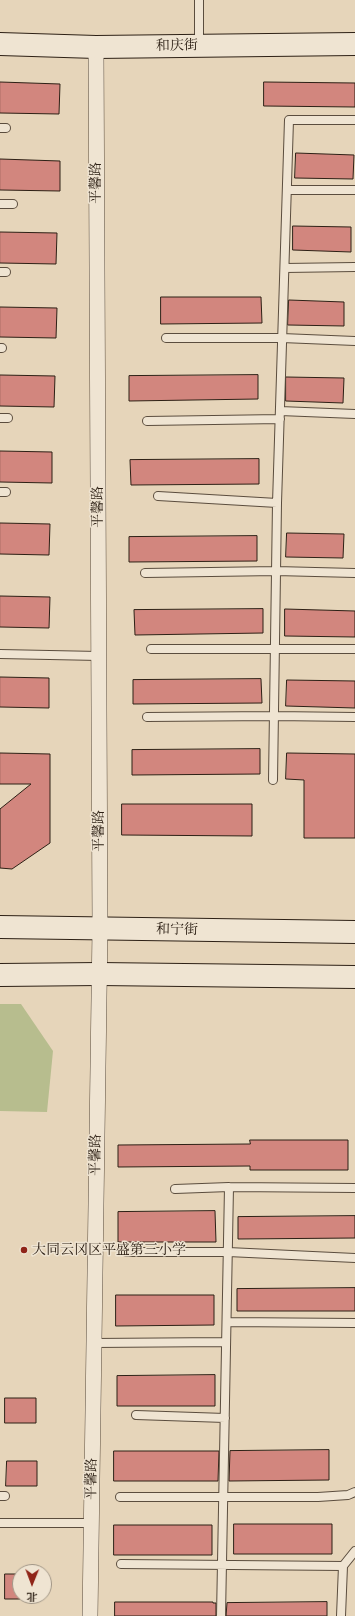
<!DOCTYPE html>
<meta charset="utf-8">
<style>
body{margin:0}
#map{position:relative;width:355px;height:1616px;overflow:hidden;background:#e6d5ba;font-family:"Old Standard TT","Noto Serif SC",serif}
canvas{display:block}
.north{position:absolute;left:12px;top:1564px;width:40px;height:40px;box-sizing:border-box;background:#efe4d2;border:1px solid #a19686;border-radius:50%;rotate:181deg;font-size:11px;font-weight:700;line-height:16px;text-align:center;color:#2d2015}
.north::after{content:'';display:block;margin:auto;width:14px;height:18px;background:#8f2418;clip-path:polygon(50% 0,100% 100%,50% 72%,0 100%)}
</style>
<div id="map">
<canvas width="355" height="1616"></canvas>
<div class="north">北</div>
</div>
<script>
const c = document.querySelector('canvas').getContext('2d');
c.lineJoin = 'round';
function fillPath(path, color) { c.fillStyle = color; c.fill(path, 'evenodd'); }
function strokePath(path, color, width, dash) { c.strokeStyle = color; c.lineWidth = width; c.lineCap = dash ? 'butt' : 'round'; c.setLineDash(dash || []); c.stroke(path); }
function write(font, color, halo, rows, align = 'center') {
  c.font = font + ' "Old Standard TT","Noto Serif SC",serif'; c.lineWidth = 3; c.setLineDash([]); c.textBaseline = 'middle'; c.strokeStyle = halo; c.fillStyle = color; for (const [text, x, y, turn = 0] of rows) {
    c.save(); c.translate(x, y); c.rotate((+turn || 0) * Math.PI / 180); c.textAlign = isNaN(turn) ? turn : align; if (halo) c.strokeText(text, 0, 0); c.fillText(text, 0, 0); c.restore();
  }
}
fillPath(new Path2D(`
 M 0,1004 L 21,1004 L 53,1051 L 47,1112 L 0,1111 Z`), '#b7bd8e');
const building = new Path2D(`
 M 0,82 L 60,84 L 59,114 L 0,113 Z
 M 264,82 L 355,83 L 355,107 L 264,106 Z
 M 296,153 L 354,155 L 353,179 L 295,178 Z
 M 0,159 L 60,161 L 60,191 L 0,190 Z
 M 293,226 L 351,227 L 351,252 L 293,250 Z
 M 0,232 L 57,233 L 56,264 L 0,263 Z
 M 161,297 L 261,297 L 262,323 L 161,324 Z
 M 289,300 L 344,302 L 344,326 L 288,325 Z
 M 0,307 L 57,308 L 56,338 L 0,337 Z
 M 0,375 L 55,376 L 54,407 L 0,406 Z
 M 258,375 L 258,399 L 129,401 L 129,376 Z
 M 286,377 L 344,378 L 343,403 L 286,401 Z
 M 0,451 L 52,452 L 52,483 L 0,482 Z
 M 259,459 L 259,484 L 131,485 L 130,460 Z
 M 0,523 L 50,524 L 49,555 L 0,554 Z
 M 287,533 L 344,534 L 343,558 L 286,557 Z
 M 257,536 L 257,561 L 129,562 L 129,537 Z
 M 0,596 L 50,597 L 49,628 L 0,627 Z
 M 263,609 L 263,633 L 135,635 L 134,610 Z
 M 285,609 L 355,611 L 355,637 L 285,636 Z
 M 0,677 L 49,678 L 49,708 L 0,707 Z
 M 261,679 L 262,703 L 133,704 L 133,680 Z
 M 287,680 L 355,681 L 355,708 L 286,706 Z
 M 260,749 L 260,774 L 132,775 L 132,750 Z
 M 0,753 L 50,754 L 50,843 L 12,869 L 0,868 L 0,809 L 31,784 L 0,784 Z
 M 287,753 L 355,754 L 355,838 L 304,838 L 304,780 L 286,779 Z
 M 122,804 L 252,804 L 252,836 L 122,835 Z
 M 250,1140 L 348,1140 L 348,1170 L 250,1170 L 250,1166 L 118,1167 L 118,1145 L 250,1144 Z
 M 215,1211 L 216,1242 L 118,1242 L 118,1212 Z
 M 355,1216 L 355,1238 L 238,1239 L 238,1217 Z
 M 355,1288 L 355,1311 L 237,1311 L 237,1289 Z
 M 116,1295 L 214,1295 L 214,1325 L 116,1326 Z
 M 215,1375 L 215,1406 L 117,1406 L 117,1376 Z
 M 5,1398 L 36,1398 L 36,1423 L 5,1423 Z
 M 329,1450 L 329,1480 L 229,1481 L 230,1451 Z
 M 114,1451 L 219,1451 L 218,1481 L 114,1481 Z
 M 7,1461 L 37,1461 L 37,1486 L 6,1486 Z
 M 234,1524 L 332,1524 L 332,1554 L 234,1554 Z
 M 114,1525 L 212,1525 L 212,1555 L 114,1555 Z
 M 5,1574 L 20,1574 L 20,1599 L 5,1599 Z
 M 115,1602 L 213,1602 L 213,1603 L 216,1603 L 216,1616 L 115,1616 Z
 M 327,1602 L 327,1616 L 226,1616 L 227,1603 Z`);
fillPath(building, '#d2867e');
strokePath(building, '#2d2015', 1);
const lane = new Path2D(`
 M 199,45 L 199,0
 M 0,128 L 6,128
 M 287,190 L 355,190
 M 0,204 L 13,204
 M 285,268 L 355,267
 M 0,272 L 6,272
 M 166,338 L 282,338 L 355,341
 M 0,348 L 2,348
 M 280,411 L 355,414
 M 0,418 L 8,418
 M 147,421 L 280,419
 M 0,492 L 6,492
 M 158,496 L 277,503
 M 145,573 L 276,571 L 355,573
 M 151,649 L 355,649
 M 0,654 L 99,656
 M 147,717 L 274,716 L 355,717
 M 273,780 L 277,503 L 289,120 L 355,120
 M 175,1189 L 229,1187 L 355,1188
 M 126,1252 L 228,1252 L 355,1258
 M 227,1322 L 355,1323
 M 94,1343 L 226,1342
 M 136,1415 L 225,1418
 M 0,1496 L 5,1496
 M 120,1497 L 318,1497 L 348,1495 L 355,1492
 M 0,1523 L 91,1523
 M 121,1564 L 343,1566
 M 221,1616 L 229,1187
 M 341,1616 L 343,1566 L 355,1551`);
const street = new Path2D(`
 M 90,1616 L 100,929 L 96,47`);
const secondary = new Path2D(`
 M 0,44 L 96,47 L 355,44
 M 0,927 L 355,932
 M 0,975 L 99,974 L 355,977`);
strokePath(lane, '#5b4d3e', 10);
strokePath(street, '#5b4d3e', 16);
strokePath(secondary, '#2d2015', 24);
strokePath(lane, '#efe4d2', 8);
strokePath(street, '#efe4d2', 15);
strokePath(secondary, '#efe4d2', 22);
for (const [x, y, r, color] of [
 [24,1250,4,"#8f2418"]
]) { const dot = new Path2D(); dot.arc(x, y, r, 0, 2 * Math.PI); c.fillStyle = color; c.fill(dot); strokePath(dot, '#efe4d2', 1.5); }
write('14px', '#2d2015', '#efe4d2', [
 ["和庆街",177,46,-1],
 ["平馨路",96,183,-90],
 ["平馨路",98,507,-90],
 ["平馨路",99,831,-90],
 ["和宁街",177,930,1],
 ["平馨路",96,1155,-89],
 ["平馨路",92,1479,-89]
]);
write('14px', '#2d2015', '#efe4d2', [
 ["大同云冈区平盛第三小学",32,1250]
], 'left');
</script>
